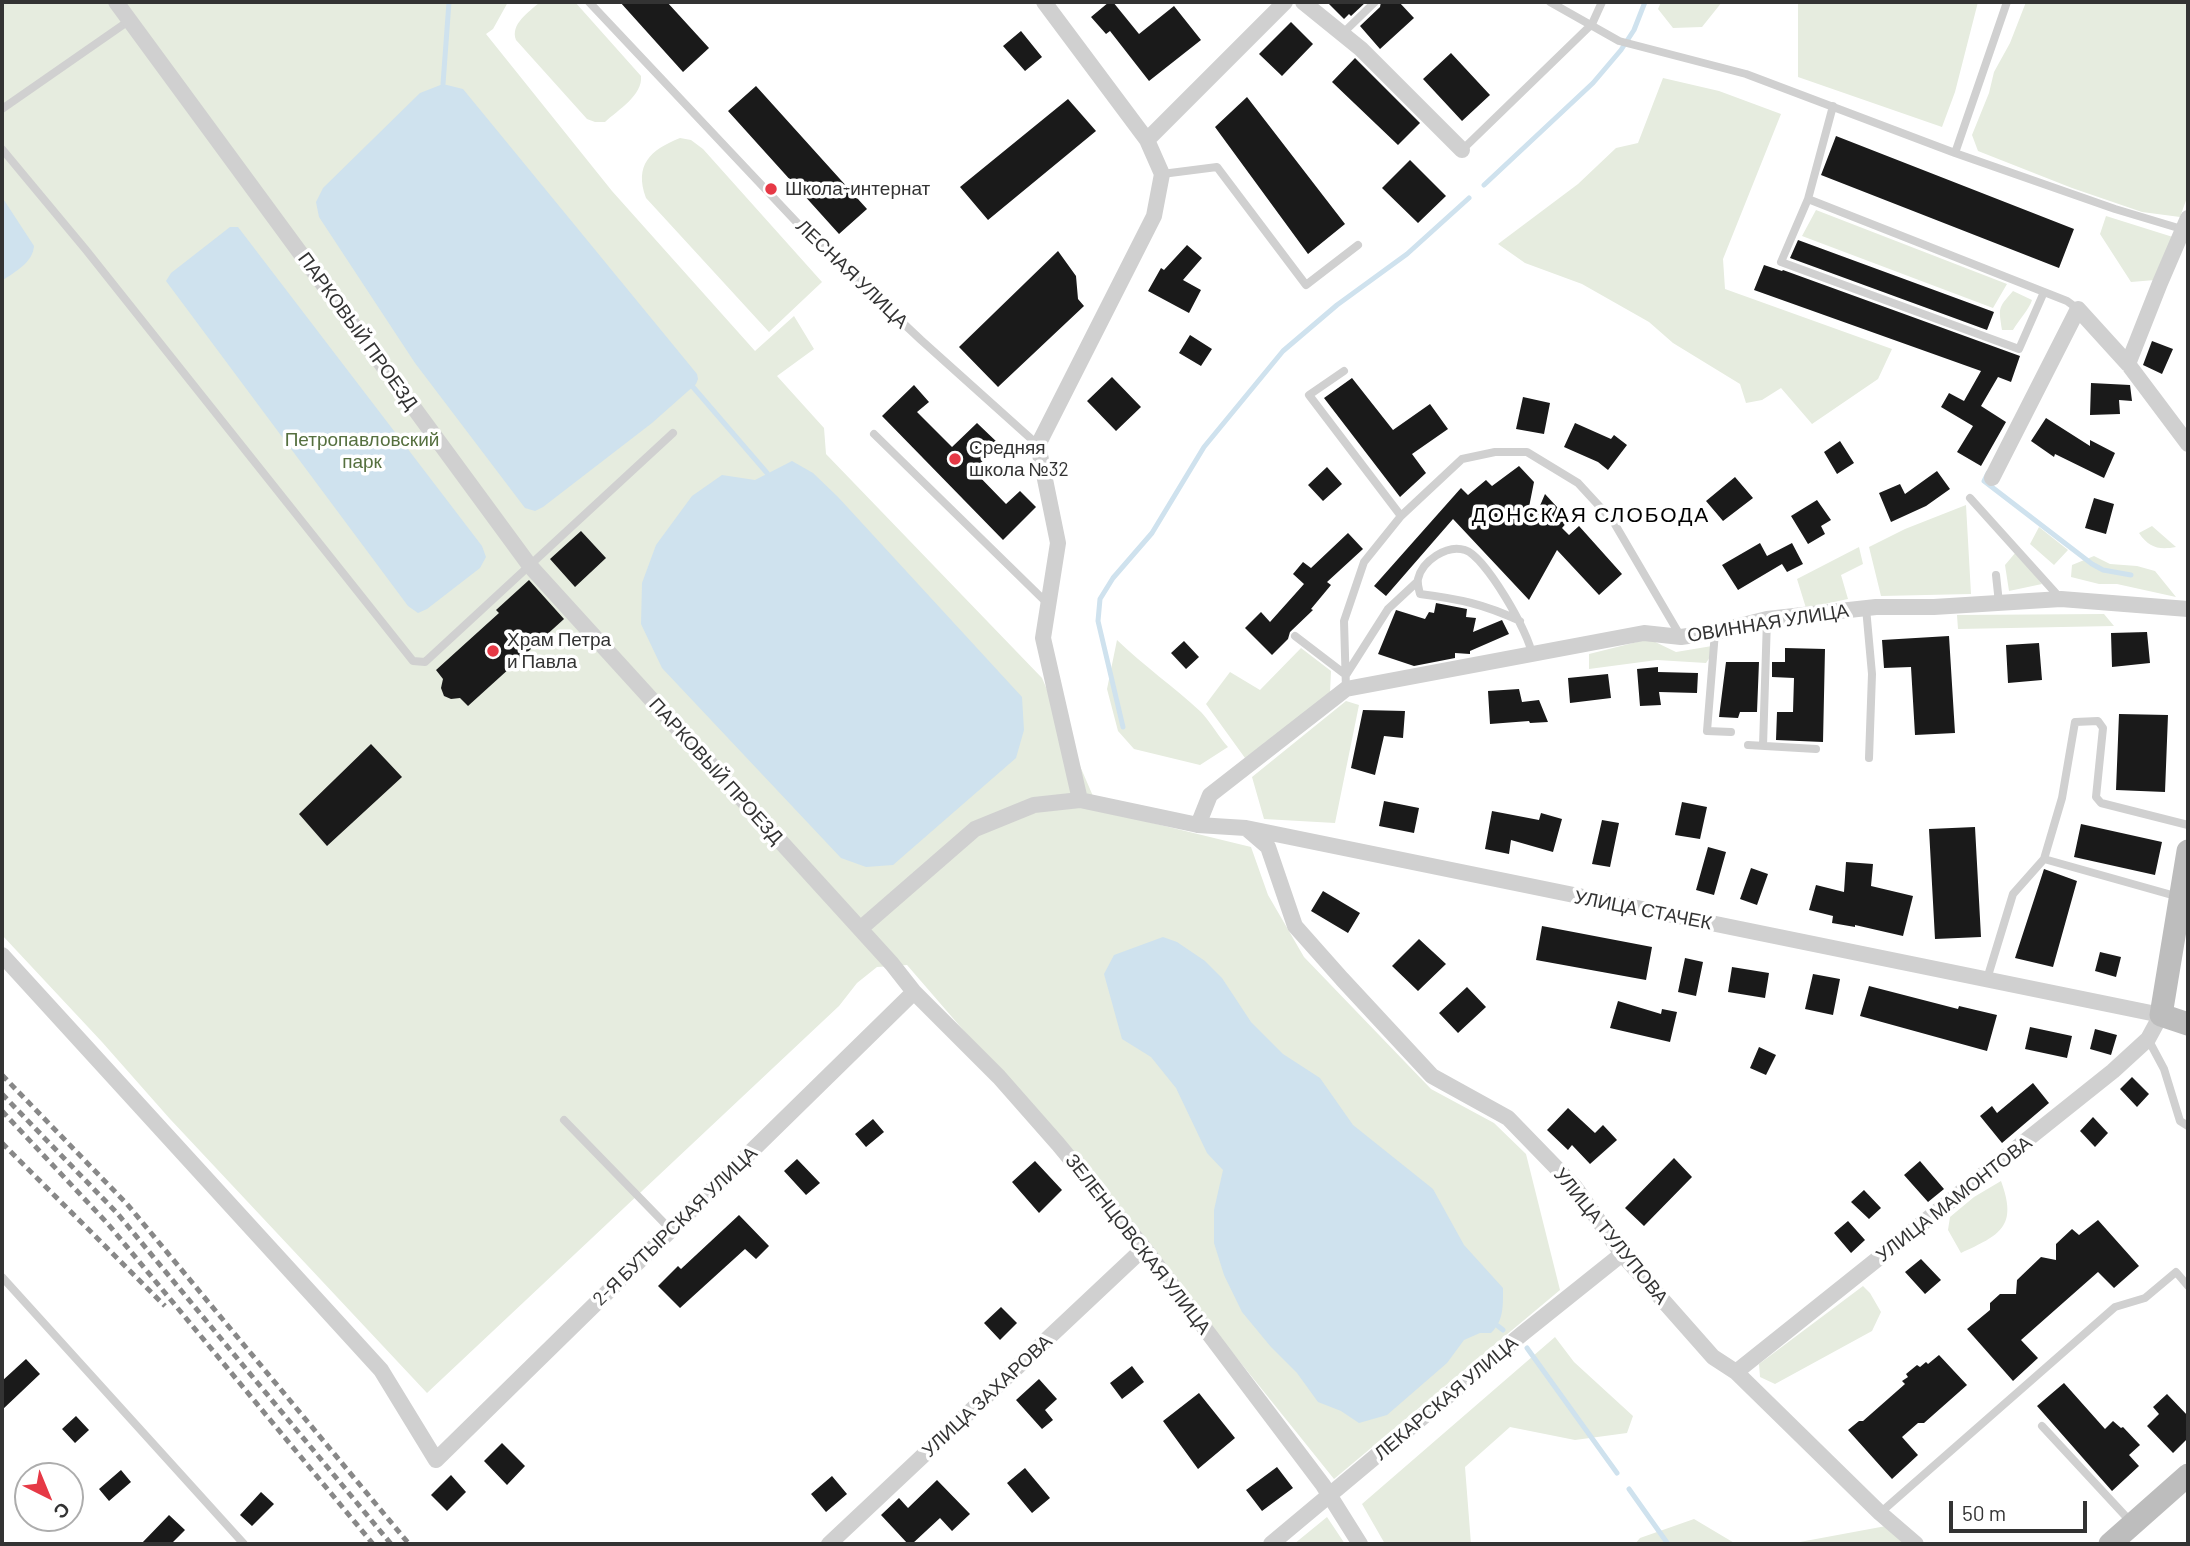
<!DOCTYPE html>
<meta charset="utf-8">
<style>
body{margin:0}
#map{position:relative;width:2190px;height:1546px;overflow:hidden;background:#fff;font-family:Barlow,sans-serif}
canvas{display:block}
.frame{position:absolute;inset:0;border:4px solid #333;pointer-events:none}
.north{position:absolute;left:14px;top:1462px;width:70px;height:70px;box-sizing:border-box;background:#fff;border:2px solid #adadad;border-radius:50%;rotate:137deg;font-size:19px;font-weight:700;line-height:28px;text-align:center;color:#333}
.north::after{content:'';display:block;margin:auto;width:24px;height:32px;background:#e63946;clip-path:polygon(50% 0,100% 100%,50% 72%,0 100%)}
.scale{position:absolute;left:1949px;top:1501px;width:138px;height:32px;box-sizing:border-box;border:4px solid #333;border-top:0;padding-left:9px;font-size:21px;line-height:24px;white-space:nowrap;color:#333;-webkit-text-stroke:5px #fff;paint-order:stroke}
</style>
<div id="map">
<canvas width="2190" height="1546"></canvas>
<div class="frame"></div>
<div class="north">С</div>
<div class="scale">50 m</div>
</div>
<script>
const c = document.querySelector('canvas').getContext('2d');
c.lineJoin = 'round';
function fillPath(path, color) { c.fillStyle = color; c.fill(path, 'evenodd'); }
function strokePath(path, color, width, dash) { c.strokeStyle = color; c.lineWidth = width; c.lineCap = dash ? 'butt' : 'round'; c.setLineDash(dash || []); c.stroke(path); }
function write(font, color, halo, rows, align = 'center') {
  c.font = font + ' Barlow,sans-serif'; c.lineWidth = 7; c.setLineDash([]); c.textBaseline = 'middle'; c.strokeStyle = halo; c.fillStyle = color; for (const [text, x, y, turn = 0] of rows) {
    c.save(); c.translate(x, y); c.rotate((+turn || 0) * Math.PI / 180); c.textAlign = isNaN(turn) ? turn : align; if (halo) c.strokeText(text, 0, 0); c.fillText(text, 0, 0); c.restore();
  }
}
fillPath(new Path2D(`
 M 2,2 L 508,2 L 493,29 L 486,34 L 612,191 L 755,351 L 794,316 L 814,349 L 777,376 L 824,428 L 826,454 L 1042,678 L 1099,810 L 1251,847 L 1268,895 L 1304,957 L 1431,1089 L 1494,1123 L 1526,1154 L 1560,1290 L 1334,1479 L 1105,1194 L 907,965 L 877,967 L 857,983 L 839,1006 L 427,1393 L 170,1119 L 102,1042 L 2,935 Z
 M 540,2 L 575,2 L 641,76 C 643,95 618,110 605,122 L 595,122 L 587,119 L 516,40 C 510,24 529,12 540,2 Z
 M 1661,2 L 1722,2 L 1702,27 L 1673,28 L 1658,9 Z
 M 1798,2 L 1978,2 L 1955,92 L 1942,127 L 1798,77 Z
 M 2026,2 L 2188,2 L 2188,195 L 2180,217 L 2142,212 L 2072,188 L 1978,151 L 1972,135 L 1989,93 L 1994,72 L 2010,43 Z
 M 1663,78 L 1719,91 L 1781,114 L 1723,259 L 1725,289 L 1892,349 L 1878,379 L 1812,424 L 1781,388 L 1762,400 L 1746,403 L 1740,384 L 1673,343 L 1649,322 L 1582,284 L 1525,263 L 1498,244 L 1578,184 L 1616,148 L 1638,143 Z
 M 680,138 L 691,140 L 703,149 L 822,282 L 769,332 L 646,198 C 634,165 650,150 680,138 Z
 M 1816,210 L 2007,284 L 1993,308 L 1802,236 Z
 M 2106,216 L 2176,238 L 2155,280 L 2131,282 L 2100,234 Z
 M 2013,291 L 2032,300 C 2030,308 2018,321 2013,330 L 2002,330 C 1999,308 1997,309 2013,291 Z
 M 1966,505 L 1971,594 L 1881,596 L 1869,547 L 1905,529 Z
 M 2152,526 L 2176,547 C 2159,550 2149,548 2139,533 Z
 M 2039,527 L 2068,550 L 2054,565 L 2030,544 Z
 M 1859,547 L 1863,564 L 1841,575 L 1848,599 L 1806,608 L 1797,579 Z
 M 2016,552 L 2042,584 L 2009,591 L 2005,565 Z
 M 2094,556 L 2110,564 L 2137,566 L 2155,571 L 2176,597 L 2117,584 L 2099,584 L 2071,577 L 2072,565 Z
 M 2104,614 L 2114,626 L 1958,629 L 1957,615 Z
 M 1649,639 L 1676,652 L 1718,645 L 1706,663 L 1657,660 L 1589,669 L 1589,654 Z
 M 1117,640 C 1144,666 1174,687 1201,712 C 1209,720 1219,737 1228,747 L 1200,765 L 1134,749 L 1118,731 L 1107,689 Z
 M 1301,648 L 1331,671 L 1330,693 L 1245,758 L 1206,704 L 1230,672 L 1260,690 Z
 M 1346,701 L 1359,705 L 1335,823 L 1264,819 L 1252,777 Z
 M 2001,1181 C 2018,1227 2000,1235 1961,1253 L 1948,1230 L 1950,1217 L 1974,1197 Z
 M 1863,1286 L 1870,1293 L 1881,1312 L 1872,1331 L 1775,1384 L 1760,1377 L 1759,1364 Z
 M 1555,1337 L 1574,1362 L 1633,1416 L 1627,1433 L 1575,1440 L 1510,1427 L 1465,1467 L 1471,1544 L 1385,1544 L 1362,1504 Z
 M 1327,1517 L 1345,1544 L 1294,1544 Z
 M 1694,1519 L 1736,1544 L 1635,1544 L 1640,1538 Z
 M 1886,1526 L 1905,1544 L 1789,1544 Z`), '#e6ecdf');
fillPath(new Path2D(`
 M 443,84 L 463,89 L 697,374 L 698,379 L 696,384 L 652,423 L 543,507 L 535,511 L 525,508 L 415,363 L 319,217 L 316,202 L 323,188 L 420,93 Z
 M 2,197 L 34,246 C 33,263 14,272 2,281 Z
 M 230,227 L 238,227 L 482,546 L 486,557 L 480,568 L 427,609 L 418,613 L 408,606 L 166,281 L 171,273 Z
 M 792,461 L 813,473 L 838,497 L 1022,697 L 1024,730 L 1016,758 L 893,865 L 866,867 L 841,858 L 662,668 L 641,624 L 642,583 L 656,545 L 692,496 L 722,475 L 755,480 Z
 M 1163,937 L 1177,942 L 1205,961 L 1222,978 L 1251,1022 L 1283,1054 L 1320,1078 L 1353,1125 L 1433,1189 L 1464,1245 L 1503,1288 C 1503,1305 1504,1321 1491,1333 L 1480,1333 L 1464,1340 L 1447,1363 L 1387,1415 L 1359,1423 L 1341,1411 L 1318,1402 L 1297,1373 L 1271,1347 L 1242,1312 L 1224,1275 L 1214,1243 L 1214,1210 L 1223,1170 L 1207,1153 L 1176,1088 L 1151,1057 L 1122,1039 L 1104,974 L 1114,955 Z`), '#cfe2ee');
strokePath(new Path2D(`
 M 443,84 L 449,2
 M 1484,185 L 1593,83 L 1621,50 L 1634,30 L 1645,2
 M 693,387 L 767,473
 M 1988,473 L 1984,481 L 2092,564 L 2103,570 L 2131,575
 M 1123,727 L 1098,621 L 1100,599 L 1113,578 L 1152,533 L 1204,447 L 1283,351 L 1337,305 L 1407,254 L 1469,198
 M 1498,1326 L 1503,1330
 M 1527,1348 L 1617,1473
 M 1629,1489 L 1668,1544`), '#cfe2ee', 5);
fillPath(new Path2D(`
 M 620,2 L 667,2 L 709,48 L 683,72 Z
 M 1109,2 L 1113,2 L 1139,34 L 1174,6 L 1201,40 L 1149,81 L 1110,31 L 1106,34 L 1091,17 Z
 M 1327,2 L 1366,2 L 1351,16 L 1349,14 L 1344,19 Z
 M 1381,2 L 1399,2 L 1414,18 L 1380,49 L 1360,26 L 1380,7 Z
 M 1291,22 L 1313,44 L 1282,76 L 1259,54 Z
 M 1021,31 L 1042,57 L 1025,71 L 1003,46 Z
 M 1451,53 L 1490,95 L 1462,121 L 1423,79 Z
 M 1355,58 L 1420,123 L 1398,145 L 1332,82 Z
 M 756,86 L 867,209 L 839,234 L 728,111 Z
 M 1247,97 L 1345,224 L 1308,254 L 1215,127 Z
 M 1068,99 L 1096,131 L 988,220 L 960,187 Z
 M 1836,136 L 2074,229 L 2059,268 L 1821,175 Z
 M 1410,160 L 1446,196 L 1418,223 L 1382,188 Z
 M 1798,240 L 1994,312 L 1987,330 L 1790,258 Z
 M 1187,245 L 1202,258 L 1183,280 L 1201,290 L 1189,313 L 1148,291 L 1161,268 L 1164,270 Z
 M 1058,251 L 1076,276 L 1078,299 L 1084,306 L 998,387 L 959,347 Z
 M 1764,265 L 1782,271 L 1783,270 L 2020,356 L 2011,382 L 1998,377 L 1981,406 L 2006,422 L 1981,466 L 1957,452 L 1973,426 L 1941,407 L 1949,393 L 1964,401 L 1981,371 L 1754,290 Z
 M 1190,335 L 1212,349 L 1201,366 L 1179,353 Z
 M 2152,341 L 2173,349 L 2162,374 L 2143,365 Z
 M 1112,377 L 1141,407 L 1116,431 L 1087,401 Z
 M 1352,378 L 1393,430 L 1430,404 L 1448,429 L 1412,454 L 1426,473 L 1400,497 L 1324,398 Z
 M 2091,383 L 2130,385 L 2132,401 L 2119,400 L 2120,414 L 2090,415 Z
 M 914,385 L 929,402 L 917,412 L 952,447 L 977,423 L 1000,445 L 973,470 L 1006,504 L 1020,491 L 1036,507 L 1003,540 L 882,416 Z
 M 1523,397 L 1550,403 L 1544,434 L 1516,429 Z
 M 2046,418 L 2090,446 L 2090,440 L 2115,453 L 2104,478 L 2055,454 L 2054,457 L 2031,441 Z
 M 1575,423 L 1611,439 L 1614,435 L 1627,445 L 1608,470 L 1598,462 L 1564,447 Z
 M 1840,441 L 1854,463 L 1837,474 L 1824,452 Z
 M 1519,466 L 1534,482 L 1528,512 L 1536,515 L 1545,494 L 1569,520 L 1562,528 L 1569,535 L 1579,526 L 1622,574 L 1599,595 L 1557,550 L 1529,600 L 1453,519 L 1386,596 L 1374,586 L 1461,488 L 1468,495 L 1486,480 L 1492,486 Z
 M 1327,467 L 1342,484 L 1323,501 L 1308,485 Z
 M 1937,471 L 1950,489 L 1926,506 L 1891,522 L 1879,493 L 1900,484 L 1905,494 Z
 M 1735,477 L 1753,498 L 1723,521 L 1706,501 Z
 M 2094,498 L 2114,504 L 2106,534 L 2085,528 Z
 M 1817,500 L 1831,520 L 1821,526 L 1825,534 L 1808,544 L 1791,516 Z
 M 581,531 L 606,558 L 575,587 L 550,559 Z
 M 1348,533 L 1363,549 L 1327,582 L 1331,585 L 1311,609 L 1313,610 L 1290,632 L 1288,639 L 1272,655 L 1245,628 L 1261,612 L 1270,622 L 1304,584 L 1293,574 L 1303,562 L 1311,568 Z
 M 1760,543 L 1767,556 L 1792,543 L 1803,564 L 1787,572 L 1782,564 L 1738,590 L 1722,565 Z
 M 529,580 L 564,619 L 468,706 L 460,698 L 451,699 L 444,696 L 441,688 L 443,679 L 436,670 L 499,613 L 496,610 Z
 M 1436,603 L 1467,609 L 1466,617 L 1476,618 L 1473,632 L 1502,620 L 1509,634 L 1470,651 L 1470,654 L 1455,653 L 1455,658 L 1414,666 L 1378,654 L 1396,610 L 1425,619 L 1429,612 L 1434,613 Z
 M 2147,632 L 2150,663 L 2112,667 L 2111,633 Z
 M 1949,636 L 1955,733 L 1915,735 L 1911,667 L 1884,668 L 1882,640 Z
 M 1184,641 L 1199,657 L 1186,669 L 1171,653 Z
 M 2039,643 L 2042,680 L 2008,683 L 2006,645 Z
 M 1785,648 L 1825,649 L 1823,742 L 1776,740 L 1777,712 L 1793,712 L 1794,678 L 1772,677 L 1772,662 L 1785,662 Z
 M 1726,662 L 1759,662 L 1757,712 L 1740,712 L 1738,718 L 1719,717 Z
 M 1658,667 L 1658,672 L 1698,673 L 1697,693 L 1659,692 L 1661,705 L 1640,706 L 1637,669 Z
 M 1608,674 L 1611,698 L 1570,703 L 1568,678 Z
 M 1519,689 L 1522,702 L 1539,700 L 1548,722 L 1530,723 L 1529,721 L 1490,724 L 1488,691 Z
 M 1363,710 L 1405,711 L 1403,738 L 1384,736 L 1375,775 L 1351,768 Z
 M 2119,714 L 2168,715 L 2165,792 L 2116,790 Z
 M 371,744 L 402,777 L 327,846 L 299,814 Z
 M 1384,801 L 1419,808 L 1414,833 L 1379,826 Z
 M 1682,802 L 1707,807 L 1700,839 L 1675,835 Z
 M 1492,811 L 1539,820 L 1541,813 L 1562,819 L 1553,852 L 1511,840 L 1509,854 L 1485,849 Z
 M 1602,820 L 1619,823 L 1610,867 L 1592,864 Z
 M 2081,824 L 2162,842 L 2155,875 L 2074,857 Z
 M 1975,827 L 1981,937 L 1935,939 L 1929,829 Z
 M 1708,847 L 1726,852 L 1714,895 L 1696,890 Z
 M 1846,862 L 1873,864 L 1871,886 L 1913,896 L 1903,936 L 1855,925 L 1855,927 L 1832,923 L 1833,916 L 1809,910 L 1816,885 L 1844,892 Z
 M 1751,868 L 1768,874 L 1757,905 L 1740,899 Z
 M 2044,869 L 2077,881 L 2053,967 L 2015,958 Z
 M 1323,891 L 1360,913 L 1348,933 L 1311,911 Z
 M 1542,926 L 1652,947 L 1646,980 L 1536,960 Z
 M 1419,939 L 1446,964 L 1418,991 L 1392,966 Z
 M 2100,952 L 2121,957 L 2116,977 L 2095,971 Z
 M 1685,958 L 1703,962 L 1696,996 L 1678,992 Z
 M 1732,967 L 1769,973 L 1765,998 L 1728,992 Z
 M 1813,974 L 1840,979 L 1833,1015 L 1805,1009 Z
 M 1869,986 L 1958,1009 L 1959,1006 L 1997,1015 L 1987,1051 L 1860,1016 Z
 M 1467,987 L 1486,1007 L 1458,1033 L 1439,1013 Z
 M 1618,1001 L 1661,1014 L 1662,1009 L 1677,1012 L 1670,1042 L 1610,1028 Z
 M 2030,1027 L 2072,1036 L 2067,1058 L 2025,1049 Z
 M 2095,1029 L 2117,1035 L 2111,1055 L 2090,1049 Z
 M 1759,1047 L 1776,1055 L 1766,1075 L 1750,1068 Z
 M 2132,1077 L 2149,1094 L 2137,1107 L 2120,1089 Z
 M 2033,1083 L 2049,1103 L 2002,1143 L 1980,1116 L 1992,1106 L 1997,1113 Z
 M 1568,1108 L 1595,1133 L 1603,1125 L 1617,1140 L 1590,1164 L 1572,1145 L 1568,1150 L 1547,1130 Z
 M 2093,1117 L 2108,1133 L 2095,1147 L 2080,1131 Z
 M 873,1119 L 884,1132 L 866,1147 L 855,1134 Z
 M 1674,1158 L 1692,1177 L 1644,1226 L 1625,1208 Z
 M 797,1159 L 820,1183 L 806,1195 L 784,1171 Z
 M 1035,1161 L 1062,1190 L 1039,1213 L 1012,1182 Z
 M 1920,1161 L 1944,1189 L 1928,1202 L 1904,1175 Z
 M 1864,1190 L 1881,1208 L 1869,1219 L 1851,1202 Z
 M 739,1215 L 769,1246 L 756,1259 L 745,1249 L 680,1308 L 658,1286 L 678,1266 L 681,1269 Z
 M 2098,1220 L 2139,1266 L 2114,1288 L 2098,1272 L 2021,1340 L 2038,1358 L 2013,1381 L 1967,1329 L 1990,1310 L 1990,1303 L 2000,1294 L 2016,1294 L 2017,1280 L 2041,1257 L 2056,1260 L 2056,1244 L 2072,1229 L 2079,1235 Z
 M 1848,1221 L 1865,1240 L 1851,1253 L 1834,1233 Z
 M 1921,1259 L 1941,1280 L 1925,1294 L 1905,1272 Z
 M 1001,1307 L 1017,1323 L 1000,1340 L 984,1323 Z
 M 1939,1355 L 1967,1385 L 1924,1423 L 1918,1423 L 1902,1437 L 1918,1455 L 1892,1479 L 1848,1430 L 1859,1421 L 1863,1421 L 1905,1384 L 1902,1381 L 1908,1377 L 1906,1374 L 1917,1365 L 1920,1367 L 1926,1362 L 1928,1364 Z
 M 26,1359 L 40,1374 L 2,1410 L 2,1381 Z
 M 1132,1366 L 1144,1382 L 1122,1399 L 1110,1383 Z
 M 1039,1379 L 1057,1399 L 1045,1410 L 1053,1420 L 1042,1429 L 1016,1400 Z
 M 2064,1383 L 2105,1429 L 2113,1421 L 2121,1428 L 2123,1427 L 2140,1445 L 2129,1455 L 2139,1466 L 2112,1491 L 2037,1406 Z
 M 1199,1393 L 1235,1438 L 1198,1469 L 1163,1421 Z
 M 2167,1394 L 2188,1416 L 2188,1438 L 2173,1453 L 2147,1426 L 2159,1414 L 2153,1407 Z
 M 76,1416 L 89,1430 L 75,1443 L 62,1429 Z
 M 502,1443 L 525,1466 L 507,1485 L 484,1461 Z
 M 1277,1467 L 1293,1488 L 1262,1511 L 1246,1490 Z
 M 1025,1468 L 1050,1498 L 1032,1513 L 1007,1483 Z
 M 121,1470 L 131,1482 L 109,1501 L 99,1489 Z
 M 451,1475 L 466,1492 L 447,1511 L 431,1495 Z
 M 832,1476 L 847,1494 L 826,1512 L 811,1494 Z
 M 937,1480 L 970,1514 L 952,1531 L 940,1518 L 912,1544 L 908,1544 L 881,1515 L 899,1498 L 908,1508 Z
 M 261,1492 L 274,1504 L 252,1526 L 240,1515 Z
 M 169,1515 L 185,1530 L 171,1544 L 141,1544 Z`), '#1a1a1a');
strokePath(new Path2D(`
 M 589,2 L 803,229 L 921,340 L 1038,445
 M 1550,2 L 1619,41 L 1746,74 L 1955,153 L 2115,209 L 2185,230
 M 1342,34 L 1375,2
 M 1833,106 L 1808,199 L 2067,301 L 2078,309
 M 2,109 L 130,20
 M 2,149 L 86,250 L 413,661 L 425,662 L 673,433
 M 1462,150 L 1592,24 L 1602,2
 M 1955,153 L 2007,2
 M 1162,174 L 1217,167 L 1306,285 L 1358,245
 M 1808,199 L 1781,262 L 2019,349 L 2044,292
 M 1344,371 L 1309,395 L 1401,516
 M 874,434 L 1048,604
 M 1970,498 L 2061,599
 M 1996,575 L 1999,603
 M 1866,608 L 1872,674 L 1869,758
 M 1520,621 C 1484,604 1459,599 1420,594 C 1419,589 1417,584 1418,579 C 1422,561 1447,544 1465,550 C 1485,556 1530,634 1532,655
 M 1715,632 L 1707,731 L 1731,732
 M 1295,636 L 1346,675 L 1388,609 L 1417,582
 M 1346,689 L 1344,621 L 1364,562 L 1401,516 L 1462,459 L 1495,452 L 1527,452 L 1578,483 L 1613,521 L 1681,637
 M 1748,745 L 1816,749
 M 1763,746 L 1767,619
 M 2044,859 L 2179,897
 M 1987,979 L 2013,894 L 2044,859 L 2062,798 L 2075,722 L 2098,721 L 2103,728 L 2096,797 L 2101,803 L 2188,825
 M 2148,1039 L 2164,1069 L 2180,1121 L 2188,1126
 M 564,1120 L 671,1230
 M 2,1277 L 244,1544
 M 2042,1426 L 2131,1522
 M 1880,1513 L 2115,1307 L 2145,1298 L 2176,1272 L 2188,1286`), '#d0d0d0', 8);
strokePath(new Path2D(`
 M 116,2 L 530,566 L 892,964 L 914,992 L 999,1077 L 1058,1144 L 1144,1248 L 1323,1485 L 1360,1544
 M 1044,2 L 1147,140 L 1162,174 L 1154,216 L 1038,445 L 1058,543 L 1043,638 L 1080,800
 M 1303,2 L 1361,49 L 1462,150
 M 1147,140 L 1285,2
 M 2128,364 L 2160,283 L 2188,218
 M 1992,478 L 2078,309 L 2128,364 L 2188,444
 M 1198,825 L 1210,795 L 1346,689 L 1644,633 L 1681,637 L 1715,632 L 1767,619 L 1876,607 L 1934,607 L 2061,599 L 2188,609
 M 1247,829 L 1268,847 L 1295,926 L 1342,979 L 1432,1076 L 1508,1118 L 1575,1187 L 1622,1254 L 1713,1357 L 1736,1372 L 1880,1513 L 1916,1544
 M 860,929 L 975,829 L 1034,805 L 1080,800 L 1198,825 L 1246,828 L 2161,1015 L 2148,1039 L 2113,1071 L 1736,1372
 M 2,955 L 381,1370 L 436,1460 L 914,992
 M 829,1544 L 1144,1248
 M 1271,1544 L 1522,1334 L 1622,1254`), '#d0d0d0', 16);
strokePath(new Path2D(`
 M 2188,851 L 2161,1015 L 2188,1024
 M 2110,1544 L 2188,1475`), '#bdbdbd', 23);
strokePath(new Path2D(`
 M 2,1075 L 127,1204 L 409,1544
 M 2,1094 L 117,1213 L 391,1544
 M 2,1111 L 108,1224 L 373,1544
 M 2,1143 L 165,1306`), '#888', 5, [7, 5]);
for (const [x, y, r, color] of [
 [771,189,7,"#e63946"],
 [955,459,7,"#e63946"],
 [493,651,7,"#e63946"]
]) { const dot = new Path2D(); dot.arc(x, y, r, 0, 2 * Math.PI); c.fillStyle = color; c.fill(dot); strokePath(dot, '#fff', 2.5); }
write('19px', '#333', '#fff', [
 ["Школа-интернат",785,189],
 ["Средняя",969,448],
 ["школа №32",969,470],
 ["Храм Петра",507,640],
 ["и Павла",507,662]
], 'left');
write('19px', '#333', '#fff', [
 ["ЛЕСНАЯ УЛИЦА",852,274,44],
 ["ПАРКОВЫЙ ПРОЕЗД",358,331,54],
 ["ОВИННАЯ УЛИЦА",1768,623,-9],
 ["ПАРКОВЫЙ ПРОЕЗД",716,771,48],
 ["УЛИЦА СТАЧЕК",1643,910,11],
 ["УЛИЦА МАМОНТОВА",1954,1199,-38],
 ["2-Я БУТЫРСКАЯ УЛИЦА",675,1226,-44],
 ["УЛИЦА ТУЛУПОВА",1611,1236,51],
 ["ЗЕЛЕНЦОВСКАЯ УЛИЦА",1138,1244,52],
 ["УЛИЦА ЗАХАРОВА",987,1396,-43],
 ["ЛЕКАРСКАЯ УЛИЦА",1446,1398,-40]
]);
write('19px', '#56703f', '#fff', [
 ["Петропавловский",362,440],
 ["парк",362,462]
]);
c.letterSpacing = '2px';
write('21px', '#000', '#fff', [
 ["ДОНСКАЯ СЛОБОДА",1591,515]
]);
c.letterSpacing = '0px';
</script>
